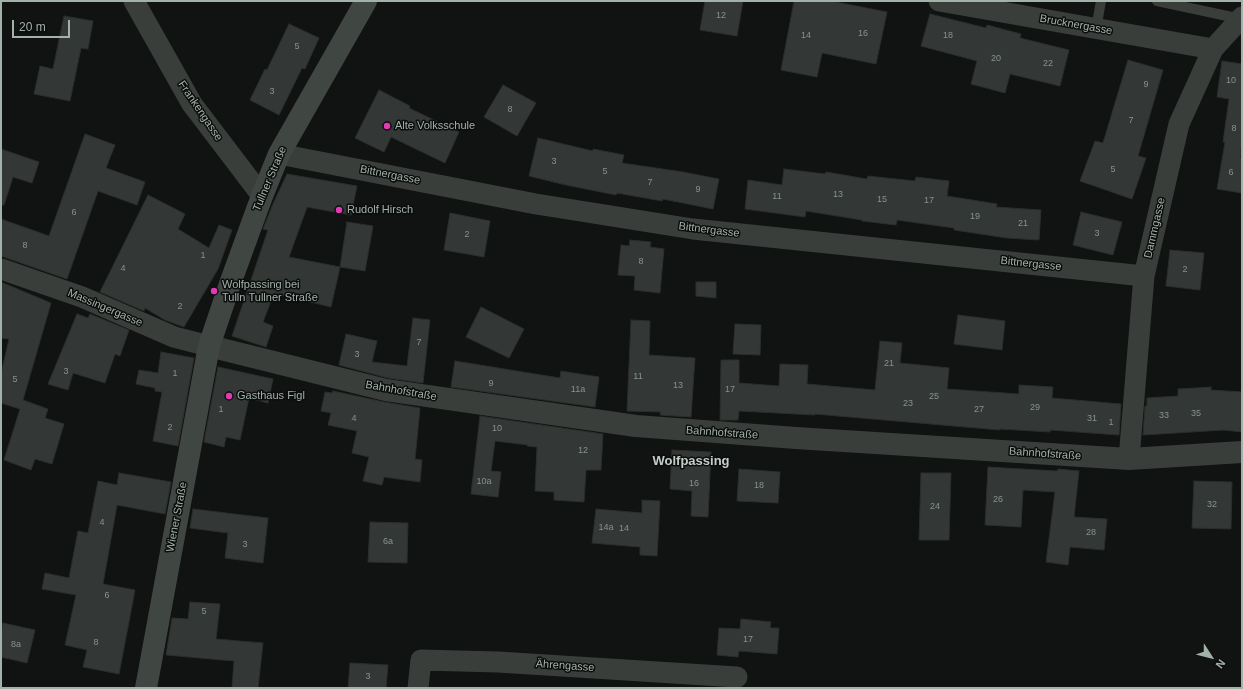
<!DOCTYPE html>
<meta charset="utf-8">
<style>
body{margin:0}
#map{position:relative;width:1243px;height:689px;overflow:hidden;background:#111212;font-family:Arial,sans-serif}
canvas{display:block}
.frame{position:absolute;inset:0;border:2px solid #a3b2a8;pointer-events:none}
.north{position:absolute;left:1191px;top:637px;width:40px;height:40px;-webkit-text-stroke:3px #0c0d0d;paint-order:stroke;rotate:126deg;font-size:11px;font-weight:700;line-height:16px;text-align:center;color:#a3b2a8}
.north::after{content:'';display:block;margin:auto;width:14px;height:18px;background:#a3b2a8;clip-path:polygon(50% 0,100% 100%,50% 72%,0 100%)}
.scale{position:absolute;left:12px;top:20px;width:58px;height:18px;box-sizing:border-box;border:2px solid #a3b2a8;border-top:0;padding-left:5px;font-size:12px;line-height:14px;white-space:nowrap;color:#a3b2a8;-webkit-text-stroke:3px #0c0d0d;paint-order:stroke}
</style>
<div id="map">
<canvas width="1243" height="689"></canvas>
<div class="frame"></div>
<div class="north">N</div>
<div class="scale">20 m</div>
</div>
<script>
const ctx = document.querySelector('canvas').getContext('2d');
ctx.lineJoin = 'round';
function fill(path, color) {
  ctx.fillStyle = color;
  ctx.fill(path, 'evenodd');
}
function shape(rows) {
  const path = new Path2D();
  for (const r of rows) {
    path.moveTo(r[0], r[1]);
    for (let i = 2; i < r.length; i += 2) path.lineTo(r[i], r[i + 1]);
  }
  return path;
}
function trace(path, color, width, dash) {
  ctx.strokeStyle = color;
  ctx.lineWidth = width;
  ctx.lineCap = dash ? 'butt' : 'round';
  ctx.setLineDash(dash || []);
  ctx.stroke(path);
}
function label(font, color, halo, rows, align = 'center') {
  ctx.font = font + ' Arial,sans-serif';
  ctx.lineWidth = 3;
  ctx.setLineDash([]);
  ctx.textBaseline = 'middle';
  ctx.strokeStyle = halo;
  ctx.fillStyle = color;
  for (const [text, x, y, turn = 0] of rows) {
    ctx.save();
    ctx.translate(x, y);
    ctx.rotate((+turn || 0) * Math.PI / 180);
    ctx.textAlign = isNaN(turn) ? turn : align;
    if (halo) ctx.strokeText(text, 0, 0);
    ctx.fillText(text, 0, 0);
    ctx.restore();
  }
}
const building = shape([
 [705,1,743,1,737,36,700,30,705,1],
 [794,1,831,1,887,12,876,64,822,53,817,77,781,70,794,1],
 [930,14,986,28,987,25,1021,34,1020,38,1069,50,1060,86,1010,74,1005,93,971,84,977,61,921,46,930,14],
 [64,16,93,21,88,49,81,48,70,101,34,94,40,66,53,69,64,16],
 [289,24,319,38,305,69,302,68,279,115,250,100,265,69,267,70,289,24],
 [1128,60,1163,70,1138,156,1146,158,1132,199,1080,181,1095,141,1103,143,1128,60],
 [1222,61,1242,64,1242,140,1240,158,1242,158,1242,193,1217,189,1225,142,1223,142,1229,99,1217,97,1222,61],
 [503,85,536,103,517,136,484,117,503,85],
 [379,90,410,106,409,108,459,132,445,163,391,137,384,152,355,138,379,90],
 [85,134,115,145,106,168,145,182,137,205,98,191,67,279,1,256,1,219,49,236,85,134],
 [538,138,593,151,593,149,624,155,622,163,683,172,719,179,713,209,663,199,662,201,617,193,616,195,566,185,529,176,538,138],
 [1,149,39,162,32,183,13,177,4,205,1,205,1,149],
 [784,169,825,174,826,172,867,179,868,176,915,181,916,177,949,181,947,196,997,204,996,207,1041,210,1039,240,1007,238,954,230,954,228,897,220,896,225,862,221,862,220,806,211,805,217,745,209,748,180,782,185,784,169],
 [287,174,357,186,351,215,307,207,289,257,340,267,331,307,274,293,263,322,273,326,266,347,232,336,268,230,263,229,273,204,287,174],
 [148,195,185,214,178,229,209,248,219,225,232,230,218,269,184,327,165,320,145,308,144,311,100,292,148,195],
 [1081,212,1122,222,1113,255,1073,245,1081,212],
 [450,213,490,221,484,257,444,250,450,213],
 [347,222,373,226,365,271,340,267,347,222],
 [630,240,651,242,650,247,664,249,660,293,634,290,635,276,618,275,621,245,629,246,630,240],
 [1170,250,1204,253,1200,290,1166,286,1170,250],
 [1,282,51,303,23,400,48,409,45,418,64,424,52,464,35,459,31,470,4,460,20,409,1,403,1,374,9,339,1,338,1,282],
 [696,282,716,282,716,298,696,296,696,282],
 [481,307,524,329,509,358,466,337,481,307],
 [77,314,88,318,90,314,129,330,120,356,115,354,105,383,73,373,68,390,48,384,77,314],
 [958,315,1005,321,1002,350,954,344,958,315],
 [413,318,430,320,423,383,388,378,339,365,346,334,377,341,372,362,407,366,413,318],
 [631,320,650,321,649,355,695,358,691,417,660,415,661,412,627,411,631,320],
 [735,324,761,325,760,355,733,354,735,324],
 [880,341,902,343,900,363,949,368,947,389,1019,394,1019,385,1053,387,1052,398,1121,404,1119,435,1050,430,1050,432,1000,429,1000,430,815,414,815,415,739,411,738,420,720,420,721,360,739,360,739,383,779,386,780,364,808,365,807,384,875,390,880,341],
 [161,352,194,358,178,446,153,441,162,392,155,391,155,388,136,384,139,370,158,373,161,352],
 [455,361,560,378,561,371,599,377,595,407,451,387,455,361],
 [218,367,273,379,268,403,249,398,240,440,226,437,224,447,204,442,218,367],
 [1211,387,1211,390,1242,392,1242,432,1224,430,1143,435,1145,406,1147,406,1147,398,1178,396,1178,389,1211,387],
 [333,391,384,402,420,408,415,459,422,460,420,482,384,477,382,485,363,481,369,457,352,453,357,431,328,425,331,413,321,411,325,392,332,393,333,391],
 [480,416,603,434,601,470,586,470,584,502,554,500,554,492,535,491,537,447,527,446,528,445,495,441,491,471,501,472,498,497,471,494,480,416],
 [672,450,711,452,708,517,691,516,692,491,670,489,672,450],
 [988,467,1057,471,1058,469,1079,471,1074,517,1107,519,1104,550,1070,547,1068,565,1046,562,1055,492,1023,490,1021,527,985,525,988,467],
 [739,469,780,472,778,503,737,501,739,469],
 [119,473,171,482,165,514,117,505,103,584,135,590,119,674,83,667,87,650,65,645,76,595,42,589,45,573,69,578,78,531,88,533,98,481,117,485,119,473],
 [921,473,951,473,949,540,919,540,921,473],
 [1194,481,1232,482,1231,529,1192,528,1194,481],
 [642,500,660,501,657,556,640,555,640,547,592,543,596,509,642,513,642,500],
 [193,509,268,518,263,563,225,558,228,533,190,528,193,509],
 [370,522,408,523,407,563,368,562,370,522],
 [190,602,220,604,216,639,263,643,258,688,232,688,234,661,166,655,172,618,188,619,190,602],
 [741,619,771,622,770,628,779,628,777,654,739,651,738,657,717,655,719,628,740,629,741,619],
 [3,623,35,630,27,663,1,657,1,632,3,623],
 [350,663,388,665,386,688,348,688,350,663]
]);
fill(building, '#333735');
trace(building, '#2b2e2d', 1);
trace(shape([
 [1157,1,1232,17,1238,23],
 [1096,29,1101,1]
]), '#393e3b', 10);
trace(shape([
 [134,1,192,104,262,196],
 [939,1,1213,49],
 [279,154,536,204,693,229,1144,276],
 [1,269,82,297,174,337,209,346],
 [1129,459,1144,276,1179,124,1213,49,1242,17],
 [418,688,421,660,498,662,737,677]
]), '#393e3b', 21);
trace(shape([
 [209,346,386,390,636,426,796,438,1129,459,1242,452]
]), '#393e3b', 22);
trace(shape([
 [146,688,209,346,231,281,262,196,279,154,366,1]
]), '#404743', 22);
for (const [x, y, r, color] of [
 [387,126,4,"#e13ab4"],
 [339,210,4,"#e13ab4"],
 [214,291,4,"#e13ab4"],
 [229,396,4,"#e13ab4"]
]) {
  const dot = new Path2D();
  dot.arc(x, y, r, 0, 2 * Math.PI);
  ctx.fillStyle = color;
  ctx.fill(dot);
  trace(dot, '#0c0d0d', 1.5);
}
label('9px', '#87938b', null, [
 ["12",721,16],
 ["16",863,34],
 ["14",806,36],
 ["18",948,36],
 ["5",297,47],
 ["20",996,59],
 ["22",1048,64],
 ["10",1231,81],
 ["9",1146,85],
 ["3",272,92],
 ["8",510,110],
 ["7",1131,121],
 ["8",1234,129],
 ["3",554,162],
 ["5",1113,170],
 ["5",605,172],
 ["6",1231,173],
 ["7",650,183],
 ["9",698,190],
 ["13",838,195],
 ["11",777,197],
 ["15",882,200],
 ["17",929,201],
 ["6",74,213],
 ["19",975,217],
 ["21",1023,224],
 ["3",1097,234],
 ["2",467,235],
 ["8",25,246],
 ["1",203,256],
 ["8",641,262],
 ["4",123,269],
 ["2",1185,270],
 ["2",180,307],
 ["7",419,343],
 ["3",357,355],
 ["21",889,364],
 ["3",66,372],
 ["1",175,374],
 ["11",638,377],
 ["5",15,380],
 ["9",491,384],
 ["13",678,386],
 ["11a",578,390],
 ["17",730,390],
 ["25",934,397],
 ["23",908,404],
 ["29",1035,408],
 ["1",221,410],
 ["27",979,410],
 ["35",1196,414],
 ["33",1164,416],
 ["4",354,419],
 ["31",1092,419],
 ["1",1111,423],
 ["2",170,428],
 ["10",497,429],
 ["12",583,451],
 ["10a",484,482],
 ["16",694,484],
 ["18",759,486],
 ["26",998,500],
 ["32",1212,505],
 ["24",935,507],
 ["4",102,523],
 ["14a",606,528],
 ["14",624,529],
 ["28",1091,533],
 ["6a",388,542],
 ["3",245,545],
 ["6",107,596],
 ["5",204,612],
 ["17",748,640],
 ["8",96,643],
 ["8a",16,645],
 ["3",368,677]
]);
label('11px', '#a3b2a8', '#0c0d0d', [
 ["Brucknergasse",1076,25,10],
 ["Frankengasse",200,111,56],
 ["Bittnergasse",390,175,11],
 ["Tullner Straße",270,179,-67],
 ["Dammgasse",1155,228,-77],
 ["Bittnergasse",709,230,7],
 ["Bittnergasse",1031,264,6],
 ["Massingergasse",105,308,23],
 ["Bahnhofstraße",401,391,10],
 ["Bahnhofstraße",722,433,4],
 ["Bahnhofstraße",1045,454,4],
 ["Wiener Straße",177,517,-79],
 ["Ährengasse",565,666,4]
]);
label('11px', '#a3b2a8', '#0c0d0d', [
 ["Alte Volksschule",395,126],
 ["Rudolf Hirsch",347,210],
 ["Wolfpassing bei",222,285],
 ["Tulln Tullner Straße",222,298],
 ["Gasthaus Figl",237,396]
], 'left');
label('bold 13px', '#c4cec7', '#0c0d0d', [
 ["Wolfpassing",691,461]
]);
</script>
